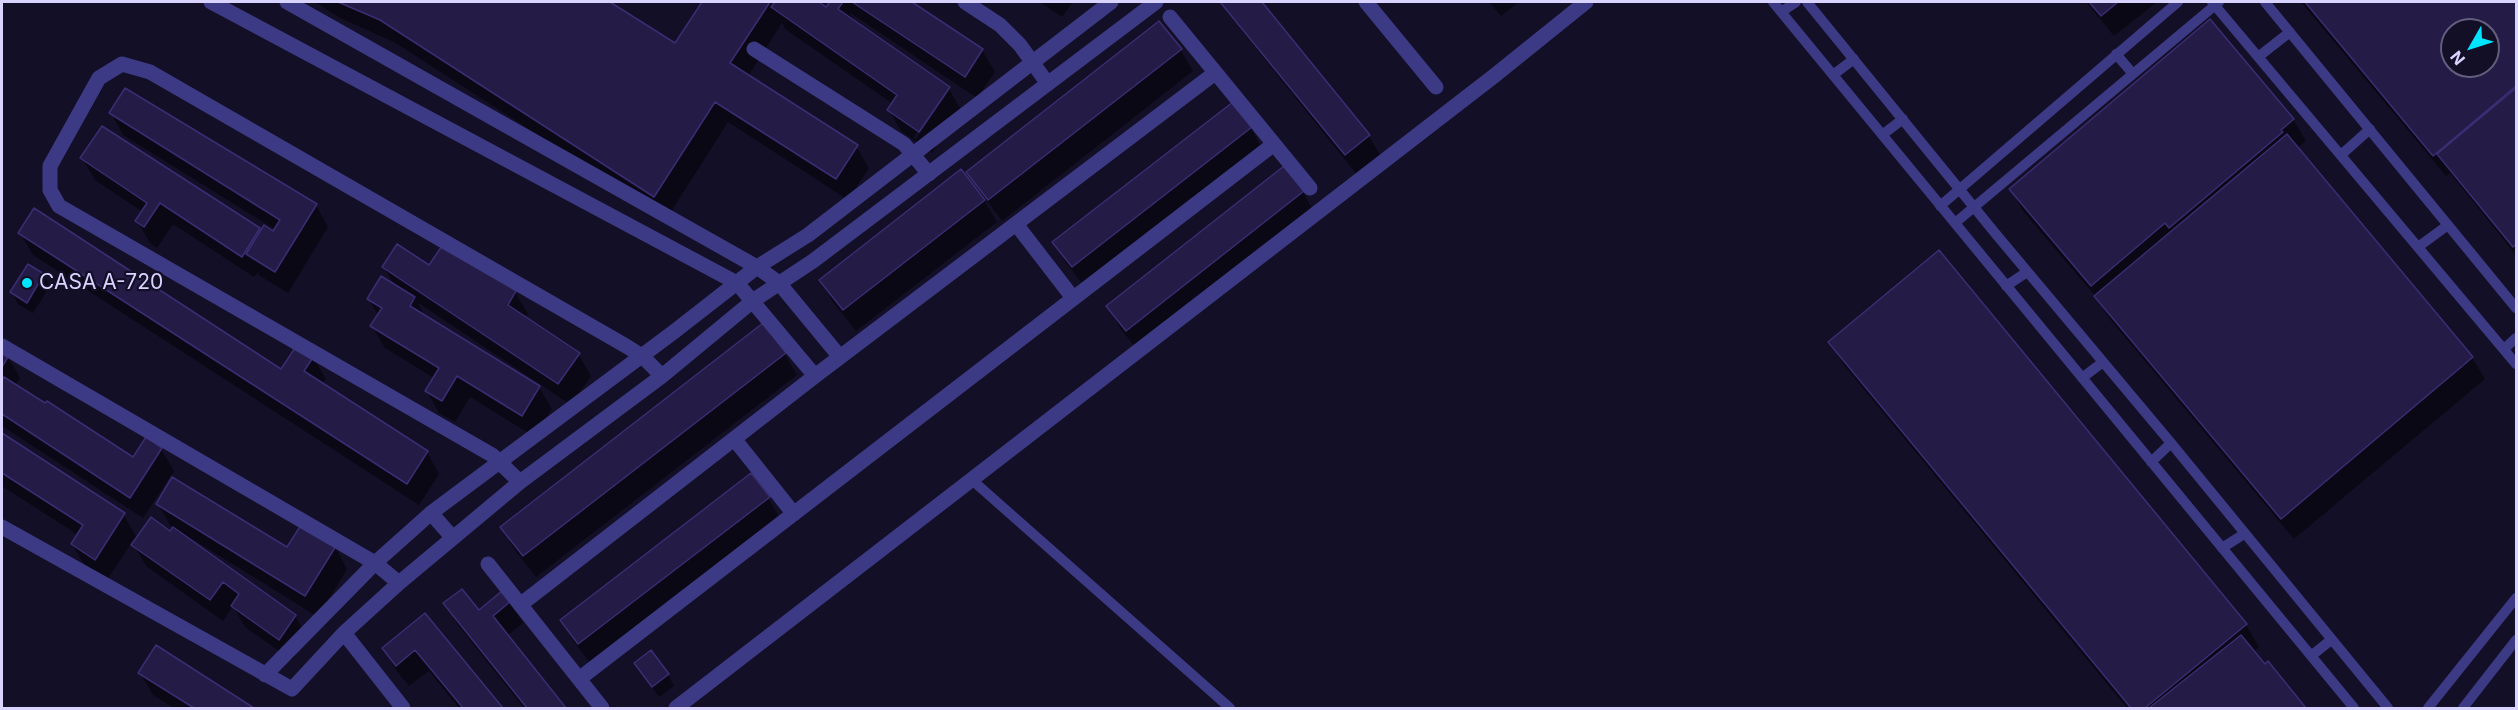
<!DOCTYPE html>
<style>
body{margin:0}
#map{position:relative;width:2518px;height:710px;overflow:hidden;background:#130f26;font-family:Inter,sans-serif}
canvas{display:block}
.frame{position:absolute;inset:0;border:3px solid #d9d4ff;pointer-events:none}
.north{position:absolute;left:2440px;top:18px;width:60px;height:60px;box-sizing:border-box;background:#130f26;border:2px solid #625e7d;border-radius:50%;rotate:231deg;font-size:16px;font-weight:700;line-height:24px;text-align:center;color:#d9d4ff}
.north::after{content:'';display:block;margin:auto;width:21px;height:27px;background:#00e5ff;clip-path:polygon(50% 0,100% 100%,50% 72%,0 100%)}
</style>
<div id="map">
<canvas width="2518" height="710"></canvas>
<div class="frame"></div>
<div class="north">N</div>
</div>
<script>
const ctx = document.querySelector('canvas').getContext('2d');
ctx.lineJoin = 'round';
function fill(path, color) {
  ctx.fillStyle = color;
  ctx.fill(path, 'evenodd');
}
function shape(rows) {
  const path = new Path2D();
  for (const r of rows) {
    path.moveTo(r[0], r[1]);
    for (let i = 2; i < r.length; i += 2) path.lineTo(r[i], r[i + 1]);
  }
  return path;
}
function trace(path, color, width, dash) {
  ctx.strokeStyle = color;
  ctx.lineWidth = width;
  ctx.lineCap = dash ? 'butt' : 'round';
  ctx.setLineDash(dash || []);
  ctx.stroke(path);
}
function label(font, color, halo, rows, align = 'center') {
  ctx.font = font + ' Inter,sans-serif';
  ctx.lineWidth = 4.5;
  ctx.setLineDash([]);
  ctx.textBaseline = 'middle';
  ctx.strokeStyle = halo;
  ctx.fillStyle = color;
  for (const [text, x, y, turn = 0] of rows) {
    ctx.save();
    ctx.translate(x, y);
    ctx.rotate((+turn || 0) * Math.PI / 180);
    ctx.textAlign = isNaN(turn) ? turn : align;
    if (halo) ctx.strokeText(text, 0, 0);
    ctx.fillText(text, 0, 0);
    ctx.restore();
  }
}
fill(shape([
 [315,2,607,2,675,45,703,2,816,2,826,9,832,2,910,2,982,50,995,72,977,98,849,12,856,23,949,89,961,110,932,153,901,131,889,110,893,104,785,29,782,23,748,76,856,146,869,168,848,200,728,122,667,218,394,42,340,18],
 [943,95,946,95,916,139,913,138],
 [1040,2,1073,2,1062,17],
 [1219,2,1260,2,1369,136,1381,157,1358,176],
 [1489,2,1519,2,1501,16],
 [2086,2,2157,2,2114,36],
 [2301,2,2516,2,2516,255,2450,173,2446,176],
 [2452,30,2488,30,2488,66,2452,66],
 [1180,49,1193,71,1002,221,987,201,985,202,997,222,856,331,833,302,821,280,980,191,968,172],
 [1232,104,1251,128,1263,150,1085,287,1067,264,1054,242],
 [111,113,316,205,328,227,288,293,260,276,258,272,254,277,173,224,157,248,150,243,137,221,143,212,95,180,82,158,259,229,261,233,274,233,276,230,123,135],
 [2293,119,2306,141,2297,148,2472,358,2485,379,2294,539,2109,318,2097,298,2023,211,2011,189],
 [1284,168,1303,192,1315,214,1139,352,1120,328,1108,307],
 [20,233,282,371,313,357,326,379,322,384,427,452,439,474,419,505,33,255],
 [1939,252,2246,625,2259,647,2253,652,2264,666,2268,663,2305,708,2127,708,1843,364,1830,342],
 [384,267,429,267,515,292,528,314,525,318,578,354,591,376,571,405,417,302,426,318,539,387,552,409,535,437,470,397,455,422,439,413,427,391,434,378,385,348,372,326,378,315,369,299,395,286],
 [43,275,50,286,33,313,18,304,12,292],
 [2,353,8,357,20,378,15,386,133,459,161,449,174,471,143,518,2,426],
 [784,353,797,375,536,577,514,549,502,527],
 [2,435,123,514,137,538,171,533,174,528,170,525,158,504,288,550,335,547,347,569,318,617,181,532,180,534,295,616,308,638,292,660,245,627,233,606,223,621,146,566,132,542,107,580,85,566,72,544,78,535,2,486],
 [768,498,781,520,592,665,574,642,562,621],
 [510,602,523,623,507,636,564,708,524,708,458,625,445,604,478,612],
 [425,615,501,708,459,708,429,671,409,686,396,670,384,649],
 [156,647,252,708,174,708,153,695,140,673],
 [636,664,668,675,674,686,659,697]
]), '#0007');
const building = shape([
 [338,2,610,2,675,43,702,2,770,2,730,63,858,145,836,179,715,102,654,197,380,20,338,2],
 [775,2,819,2,826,7,830,2,843,2,838,9,950,87,919,132,887,110,897,95,771,7,775,2],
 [852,2,912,2,983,49,965,77,852,2],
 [1220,2,1262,2,1370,135,1345,155,1220,2],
 [2089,2,2118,2,2101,16,2089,2],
 [2305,2,2516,2,2516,86,2433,156,2305,2],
 [2452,30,2488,30,2488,66,2452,66,2452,30],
 [2210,19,2294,119,2281,130,2283,132,2169,228,2165,223,2091,286,2009,189,2210,19],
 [1159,21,1182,49,988,200,966,172,1159,21],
 [125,88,317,204,275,272,246,254,264,225,273,231,280,220,109,113,125,88],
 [2516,88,2516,244,2513,247,2437,154,2516,88],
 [1233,102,1252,127,1072,267,1052,242,1233,102],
 [102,126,260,228,242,257,160,203,144,227,135,221,147,203,80,158,102,126],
 [2287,134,2473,357,2281,519,2094,296,2287,134],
 [1284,166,1304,191,1126,331,1106,306,1284,166],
 [961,169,985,200,843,310,819,280,961,169],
 [34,208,281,369,297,345,314,356,304,371,428,451,407,484,18,233,34,208],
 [444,243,516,291,508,305,580,353,558,384,382,267,397,244,429,265,444,243],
 [1939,250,2247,624,2145,708,2131,708,1828,342,1939,250],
 [28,264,44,274,27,303,10,292,28,264],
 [381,276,415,297,410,306,540,386,522,416,457,376,442,401,425,391,439,368,370,326,382,308,367,299,381,276],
 [763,323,786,353,523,556,500,527,763,323],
 [2,351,9,355,2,367,2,351],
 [4,377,45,403,47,401,133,457,146,437,162,448,130,498,2,414,2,380,4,377],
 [2,433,125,513,95,560,71,544,83,525,2,473,2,433],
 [751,473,770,497,578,644,560,620,751,473],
 [172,477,287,547,301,525,336,546,305,596,156,504,172,477],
 [151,517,170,531,173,527,296,615,279,640,231,606,239,594,223,582,210,600,131,545,151,517],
 [462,589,479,610,503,590,511,601,493,616,566,708,527,708,443,603,462,589],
 [425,613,503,708,463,708,415,650,396,666,382,648,425,613],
 [2241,635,2265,664,2268,661,2306,708,2149,708,2241,635],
 [156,645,254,708,194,708,138,673,156,645],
 [651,650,669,674,652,687,634,663,651,650]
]);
fill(building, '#241b47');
trace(building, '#3b2d73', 1.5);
trace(shape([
 [1773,2,2354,708],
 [1807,2,1995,233,2171,443,2388,708],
 [2212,2,2516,364],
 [2265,2,2516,308],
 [1781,12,1796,2],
 [2116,54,2133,74],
 [2258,57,2290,32],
 [1833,75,1854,59],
 [1882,135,1903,119],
 [2341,155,2370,129],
 [1940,206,2178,2],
 [1955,223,2219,2],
 [2418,247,2448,225],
 [2006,286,2027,272],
 [2504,349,2516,338],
 [2082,378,2103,362],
 [2151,462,2171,443],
 [972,480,1230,708],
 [2222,548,2244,534],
 [2311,656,2331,640],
 [2428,708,2516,598],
 [2463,708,2516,640]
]), '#3d3a85', 10);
trace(shape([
 [211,2,737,283,815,376],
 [287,2,757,267,779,283,840,357],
 [965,2,1000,25,1020,45,1048,84],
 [1366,2,1436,87],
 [1170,17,1310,188],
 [754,49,904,144,929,174],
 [1016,224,1073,298],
 [2,346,375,563,399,583],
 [735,440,794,514],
 [520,482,492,455,59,206,50,190,50,166,99,78,122,64,150,72,626,346,642,356,662,376],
 [431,513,452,537],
 [2,527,292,689,344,633,399,583,520,482,662,376,754,300,813,261,1156,2],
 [488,564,602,708],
 [520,605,815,376,1215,73],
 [344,633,403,708],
 [265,675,375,563,431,513,675,331,757,267,808,235,1111,2],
 [579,679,1274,144],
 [676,708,1494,76,1586,2]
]), '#3d3a85', 15);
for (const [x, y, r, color] of [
 [27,283,6,"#00e5ff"]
]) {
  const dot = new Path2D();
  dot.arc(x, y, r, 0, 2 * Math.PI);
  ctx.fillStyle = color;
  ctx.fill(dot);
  trace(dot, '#130f26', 2);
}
label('21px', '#d9d4ff', '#130f26', [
 ["CASA A-720",39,283]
], 'left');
</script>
